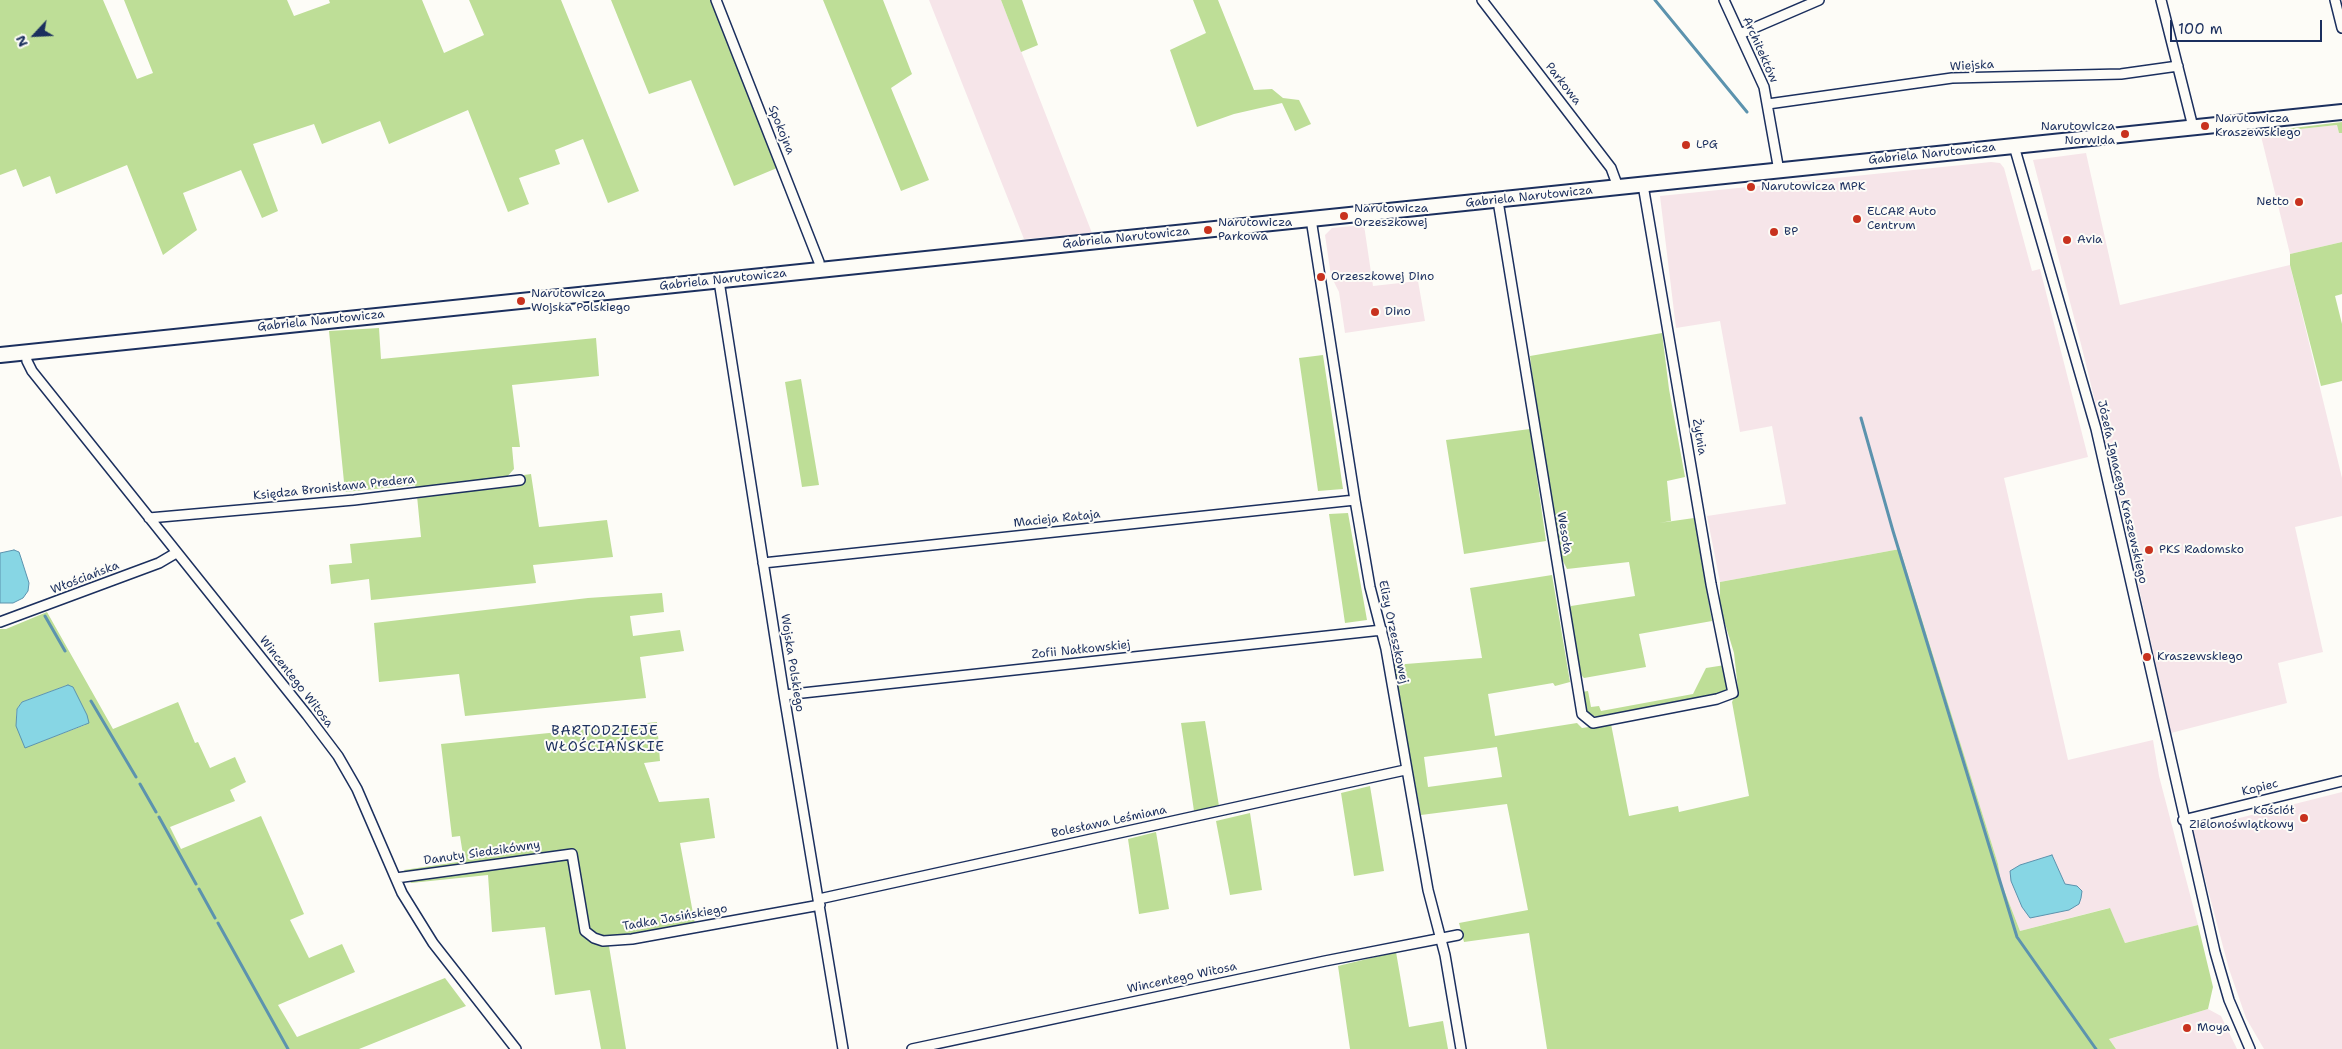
<!DOCTYPE html>
<meta charset="utf-8">
<style>
body{margin:0}
#map{position:relative;width:2342px;height:1049px;overflow:hidden;background:#fdfcf7;font-family:"Shantell Sans",sans-serif}
canvas{display:block}
.north{position:absolute;left:10px;top:10px;width:50px;height:50px;-webkit-text-stroke:4px #fdfcf7;paint-order:stroke;rotate:245deg;font-size:14px;font-weight:700;line-height:20px;text-align:center;color:#1b2f5e}
.north::after{content:'';display:block;margin:auto;width:18px;height:22px;background:#1b2f5e;clip-path:polygon(50% 0,100% 100%,50% 72%,0 100%)}
.scale{position:absolute;left:2170px;top:20px;width:152px;height:22px;box-sizing:border-box;border:2px solid #1b2f5e;border-top:0;padding-left:6px;font-size:15px;line-height:18px;white-space:nowrap;color:#1b2f5e;-webkit-text-stroke:4px #fdfcf7;paint-order:stroke}
</style>
<div id="map">
<canvas width="2342" height="1049"></canvas>
<div class="north">N</div>
<div class="scale">100 m</div>
</div>
<script>
const ctx = document.querySelector('canvas').getContext('2d');
ctx.lineJoin = 'round';
function fill(path, color) {
  ctx.fillStyle = color;
  ctx.fill(path, 'evenodd');
}
function shape(rows) {
  const path = new Path2D();
  for (const r of rows) {
    path.moveTo(r[0], r[1]);
    for (let i = 2; i < r.length; i += 2) path.lineTo(r[i], r[i + 1]);
  }
  return path;
}
function trace(path, color, width, dash) {
  ctx.strokeStyle = color;
  ctx.lineWidth = width;
  ctx.lineCap = dash ? 'butt' : 'round';
  ctx.setLineDash(dash || []);
  ctx.stroke(path);
}
function label(font, color, halo, rows, align = 'center') {
  ctx.font = font + ' "Shantell Sans",sans-serif';
  ctx.lineWidth = 4;
  ctx.setLineDash([]);
  ctx.textBaseline = 'middle';
  ctx.strokeStyle = halo;
  ctx.fillStyle = color;
  for (const [text, x, y, turn = 0] of rows) {
    ctx.save();
    ctx.translate(x, y);
    ctx.rotate((+turn || 0) * Math.PI / 180);
    ctx.textAlign = isNaN(turn) ? turn : align;
    if (halo) ctx.strokeText(text, 0, 0);
    ctx.fillText(text, 0, 0);
    ctx.restore();
  }
}
fill(shape([
 [929,0,1001,0,1092,233,1024,239],
 [2337,125,2339,133,2342,133,2342,242,2290,254,2260,132,2273,135,2300,129],
 [2086,153,2120,305,2290,265,2342,478,2342,516,2295,527,2323,652,2278,663,2287,703,2171,733,2128,538,2083,352,2033,160],
 [1991,162,2000,163,2004,168,2032,271,2040,269,2088,457,2004,478,2068,760,2153,740,2159,776,2198,925,2125,943,2109,908,2020,931,2001,882,1998,864,1900,549,1720,582,1707,516,1786,504,1772,426,1740,432,1720,321,1676,328,1660,196],
 [1364,225,1373,286,1418,281,1425,321,1345,333,1339,292,1331,276,1325,235,1332,228],
 [2342,792,2342,1049,2264,1049,2246,1018,2229,969,2192,830],
 [2208,1009,2221,1016,2237,1049,2116,1049,2109,1039]
]), '#f6e5e9');
fill(shape([
 [0,0,103,0,137,79,153,73,124,0,287,0,294,16,330,3,329,0,422,0,444,53,484,35,469,0,561,0,639,191,608,203,583,139,555,150,560,164,519,178,529,204,508,212,468,110,389,144,380,121,322,144,314,124,253,144,278,211,262,218,241,170,183,193,197,230,163,255,127,165,56,194,50,176,23,187,16,169,0,175],
 [611,0,711,0,777,168,734,186,691,80,649,94],
 [823,0,883,0,912,74,891,88,929,180,901,191],
 [1001,0,1022,0,1038,45,1021,52],
 [1193,0,1218,0,1254,90,1272,89,1283,98,1299,100,1311,124,1295,131,1282,103,1234,114,1197,127,1170,50,1206,33],
 [2342,122,2342,133,2339,133,2337,125,2300,129,2273,135,2260,132],
 [2342,242,2342,294,2335,296,2342,324,2342,381,2321,386,2290,265,2290,254],
 [379,328,381,359,596,338,599,376,512,385,520,447,512,447,514,469,506,478,416,488,415,485,345,492,329,331],
 [1662,333,1669,389,1685,477,1667,481,1671,521,1659,523,1694,518,1712,621,1639,634,1646,667,1584,678,1578,672,1568,611,1571,606,1635,596,1629,562,1567,569,1560,555,1540,442,1530,356],
 [1323,355,1343,489,1318,491,1299,358],
 [801,379,819,485,802,487,785,382],
 [1530,429,1546,541,1464,554,1446,440],
 [531,474,539,527,607,520,613,557,533,565,536,583,371,600,369,579,331,584,329,565,352,563,350,544,421,537,417,496,525,484,524,475],
 [1348,513,1367,620,1345,623,1329,514],
 [1900,549,1998,864,2001,882,2020,931,2110,908,2125,943,2198,925,2213,987,2208,1009,2109,1039,2116,1049,1547,1049,1529,933,1464,942,1459,923,1528,910,1507,804,1421,815,1393,665,1482,658,1470,588,1552,575,1570,682,1555,686,1553,683,1488,694,1495,736,1577,723,1582,728,1611,724,1629,816,1678,806,1679,812,1749,796,1732,702,1738,689,1734,653,1720,607,1720,582],
 [1497,747,1502,777,1428,787,1424,757],
 [662,593,664,612,630,616,633,636,680,630,684,651,640,657,646,698,465,716,459,674,379,682,374,623,588,598],
 [47,612,113,729,178,702,195,743,198,742,210,768,235,757,246,782,230,790,235,801,170,827,181,849,261,816,304,914,290,920,309,958,342,944,355,972,278,1005,297,1037,445,978,466,1006,359,1049,0,1049,0,629,6,629],
 [68,685,85,725,29,746,16,716,17,709,22,702],
 [1725,665,1729,688,1720,694,1596,717,1586,713,1582,692,1588,691,1591,707,1599,706,1601,711,1693,694,1706,668],
 [1205,721,1219,806,1194,811,1181,723],
 [657,722,660,761,644,763,659,802,709,798,715,838,680,843,695,924,608,940,626,1049,601,1049,590,990,555,995,545,927,492,932,488,875,411,883,404,870,464,861,460,836,452,837,441,744],
 [1370,786,1384,871,1354,876,1341,793],
 [1250,813,1262,890,1230,895,1216,821],
 [1156,832,1169,909,1139,914,1128,839],
 [1396,952,1409,1027,1443,1021,1448,1049,1350,1049,1338,966]
]), '#bede97');
const water = shape([
 [14,550,19,552,21,558,29,583,28,591,23,598,13,603,0,603,0,553,14,550],
 [68,685,73,687,87,715,89,723,25,748,16,726,17,709,22,702,68,685],
 [2052,855,2065,884,2077,886,2082,891,2081,898,2079,904,2069,910,2030,918,2022,907,2011,881,2010,871,2020,865,2052,855]
]);
fill(water, '#87d6e4');
trace(water, '#5c93ae', 1);
trace(shape([
 [1655,0,1747,112],
 [1861,418,1893,531,2017,937,2096,1049],
 [45,616,65,651],
 [91,701,136,777],
 [140,784,156,812],
 [159,817,196,884],
 [199,889,215,918],
 [218,923,288,1049]
]), '#5c93ae', 3);
const minor = shape([
 [716,0,819,262,820,270],
 [1482,0,1611,168,1618,187],
 [1724,0,1764,87,1779,171],
 [2161,0,2193,127],
 [2335,0,2342,28],
 [1740,34,1819,0],
 [1768,104,1952,78,2121,74,2178,66],
 [2014,146,2096,429,2215,952,2229,1000,2250,1049],
 [1498,201,1582,714,1593,723,1717,699,1733,693,1711,584,1643,185],
 [1311,219,1355,500,1370,587,1386,649,1428,890,1445,955,1461,1049],
 [719,281,784,695,843,1049],
 [26,352,27,361,32,371,307,715,338,756,357,789,402,893,433,943,516,1049],
 [149,518,354,500,520,480],
 [763,563,1355,500],
 [0,622,159,563,176,553],
 [784,695,1382,630],
 [2183,820,2342,781],
 [396,878,572,854,585,931,594,938,603,941,632,939,820,905],
 [819,899,1405,770],
 [912,1049,1325,961,1458,935]
]);
const primary = shape([
 [0,355,2342,112]
]);
trace(minor, '#1b2f5e', 12);
trace(primary, '#1b2f5e', 18);
trace(minor, '#fdfcf7', 9);
trace(primary, '#fdfcf7', 14);
for (const [x, y, r, color] of [
 [2205,126,5,"#c8321e"],
 [2125,134,5,"#c8321e"],
 [1686,145,5,"#c8321e"],
 [1751,187,5,"#c8321e"],
 [2299,202,5,"#c8321e"],
 [1344,216,5,"#c8321e"],
 [1857,219,5,"#c8321e"],
 [1208,230,5,"#c8321e"],
 [1774,232,5,"#c8321e"],
 [2067,240,5,"#c8321e"],
 [1321,277,5,"#c8321e"],
 [521,301,5,"#c8321e"],
 [1375,312,5,"#c8321e"],
 [2149,550,5,"#c8321e"],
 [2147,657,5,"#c8321e"],
 [2304,818,5,"#c8321e"],
 [2187,1028,5,"#c8321e"]
]) {
  const dot = new Path2D();
  dot.arc(x, y, r, 0, 2 * Math.PI);
  ctx.fillStyle = color;
  ctx.fill(dot);
  trace(dot, '#fdfcf7', 2);
}
label('12px', '#1b2f5e', '#fdfcf7', [
 ["Architektów",1760,50,66],
 ["Wiejska",1972,66,-3],
 ["Parkowa",1563,84,52],
 ["Spokojna",781,130,68],
 ["Gabriela Narutowicza",1932,154,-6],
 ["Gabriela Narutowicza",1529,197,-6],
 ["Gabriela Narutowicza",1126,238,-6],
 ["Gabriela Narutowicza",723,280,-6],
 ["Gabriela Narutowicza",321,321,-6],
 ["Żytnia",1699,437,80],
 ["Księdza Bronisława Predera",334,488,-6],
 ["Józefa Ignacego Kraszewskiego",2122,492,77],
 ["Macieja Rataja",1057,519,-6],
 ["Wesoła",1564,533,80],
 ["Włościańska",85,578,-21],
 ["Elizy Orzeszkowej",1393,632,78],
 ["Zofii Nałkowskiej",1081,650,-6],
 ["Wojska Polskiego",792,663,81],
 ["Wincentego Witosa",296,682,52],
 ["Kopiec",2260,788,-14],
 ["Bolesława Leśmiana",1109,822,-12],
 ["Danuty Siedzikówny",482,853,-8],
 ["Tadka Jasińskiego",675,918,-10],
 ["Wincentego Witosa",1182,978,-12]
]);
label('12px', '#1b2f5e', '#fdfcf7', [
 ["Narutowicza",2215,119],
 ["Kraszewskiego",2215,133],
 ["Narutowicza",2115,127,"right"],
 ["Norwida",2115,141,"right"],
 ["LPG",1696,145],
 ["Narutowicza MPK",1761,187],
 ["Netto",2289,202,"right"],
 ["Narutowicza",1354,209],
 ["Orzeszkowej",1354,223],
 ["ELCAR Auto",1867,212],
 ["Centrum",1867,226],
 ["Narutowicza",1218,223],
 ["Parkowa",1218,237],
 ["BP",1784,232],
 ["Avia",2077,240],
 ["Orzeszkowej Dino",1331,277],
 ["Narutowicza",531,294],
 ["Wojska Polskiego",531,308],
 ["Dino",1385,312],
 ["PKS Radomsko",2159,550],
 ["Kraszewskiego",2157,657],
 ["Kościół",2294,811,"right"],
 ["Zielonoświątkowy",2294,825,"right"],
 ["Moya",2197,1028]
], 'left');
ctx.letterSpacing = '1px';
label('14px', '#1b2f5e', '#fdfcf7', [
 ["BARTODZIEJE",605,731],
 ["WŁOŚCIAŃSKIE",605,747]
]);
ctx.letterSpacing = '0px';
</script>
